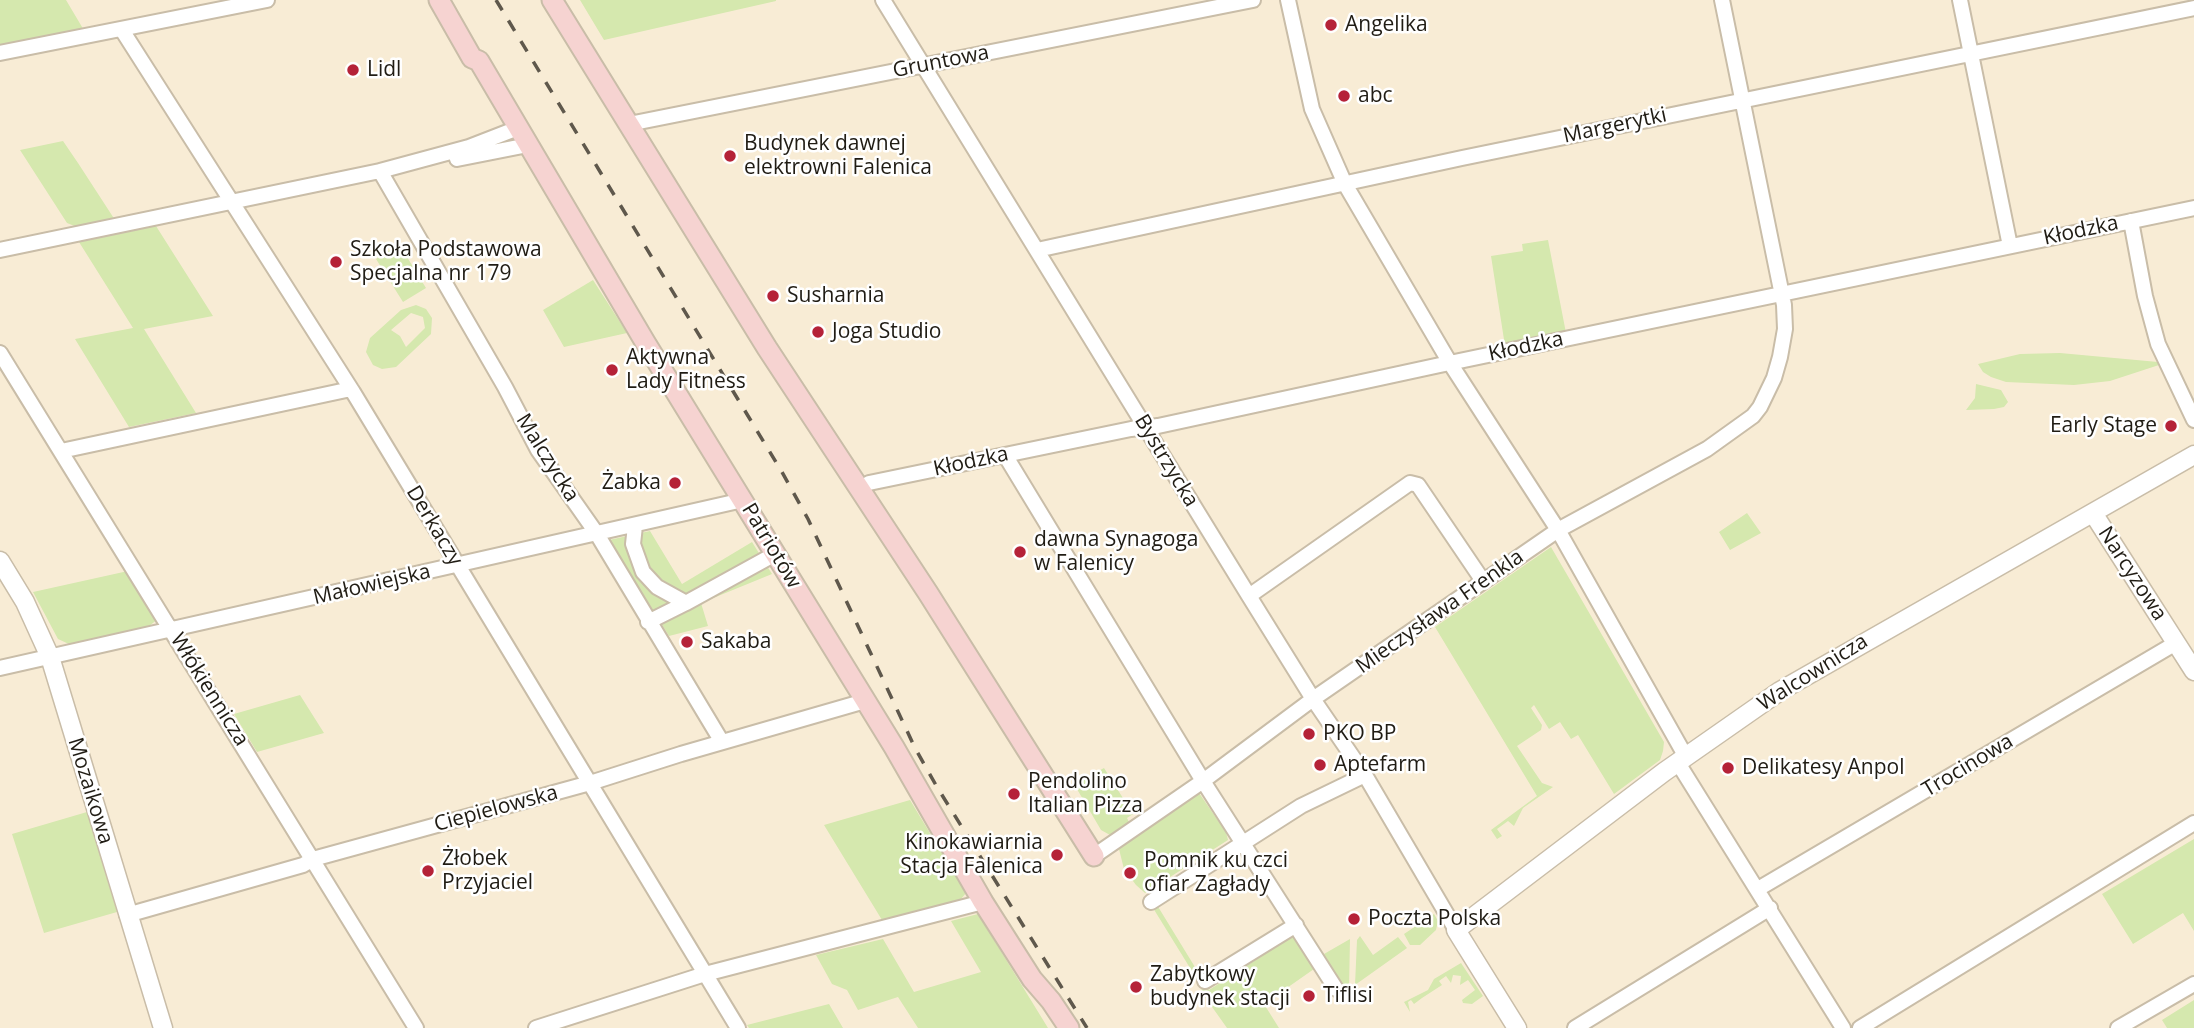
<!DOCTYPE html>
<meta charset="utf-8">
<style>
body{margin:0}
canvas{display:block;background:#f8ecd5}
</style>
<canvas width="2194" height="1028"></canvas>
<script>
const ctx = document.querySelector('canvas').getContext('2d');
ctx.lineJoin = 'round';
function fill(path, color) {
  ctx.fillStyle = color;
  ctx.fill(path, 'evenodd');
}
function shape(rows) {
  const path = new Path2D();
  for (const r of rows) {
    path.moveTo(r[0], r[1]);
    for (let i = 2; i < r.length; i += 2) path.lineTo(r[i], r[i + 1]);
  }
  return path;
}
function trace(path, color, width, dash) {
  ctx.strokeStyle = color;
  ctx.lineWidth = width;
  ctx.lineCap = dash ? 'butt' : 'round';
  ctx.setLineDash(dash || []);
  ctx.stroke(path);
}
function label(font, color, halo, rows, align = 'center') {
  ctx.font = font + ' "Open Sans",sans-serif';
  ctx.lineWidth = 5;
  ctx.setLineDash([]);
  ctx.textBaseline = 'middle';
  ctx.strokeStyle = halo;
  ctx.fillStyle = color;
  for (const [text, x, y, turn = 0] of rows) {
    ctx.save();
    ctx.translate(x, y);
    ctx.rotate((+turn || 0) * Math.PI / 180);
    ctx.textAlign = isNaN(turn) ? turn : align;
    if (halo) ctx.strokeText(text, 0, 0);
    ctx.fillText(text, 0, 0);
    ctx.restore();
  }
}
fill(shape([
 [0,0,66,0,85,32,0,48],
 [580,0,776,0,776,1,604,40],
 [63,141,78,163,115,220,77,227,67,223,20,150],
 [156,226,213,316,144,329,196,413,129,427,75,339,133,328,79,242],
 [1548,240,1566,333,1505,346,1491,256,1523,251,1522,244],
 [399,244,426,288,403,302,376,259],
 [593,280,627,333,564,347,543,310],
 [416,305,426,309,432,318,431,334,396,367,382,369,373,365,366,352,370,338,401,310],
 [411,313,423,317,425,328,406,347,400,336,391,330],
 [2060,353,2158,362,2159,365,2110,381,2074,385,2006,382,1991,377,1983,372,1978,364,2020,354],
 [1976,384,2001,390,2008,402,2004,407,1994,409,1966,410,1975,398],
 [1747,513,1761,533,1730,550,1719,532],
 [650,531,682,584,752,542,772,574,701,603,708,626,669,636,609,540],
 [1551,547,1664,742,1663,751,1660,760,1614,794,1578,735,1571,739,1560,722,1549,729,1534,705,1531,708,1542,725,1541,730,1517,746,1542,783,1553,787,1523,808,1514,826,1508,821,1497,829,1502,836,1497,839,1491,830,1537,796,1435,627],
 [128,571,158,619,144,630,71,645,58,639,33,592],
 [300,695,324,733,257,752,234,714],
 [1104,768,1133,814,1127,818,1129,822,1110,835,1101,830,1074,784],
 [1199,793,1226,832,1228,840,1145,893,1136,885,1124,869,1119,849],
 [910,800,966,893,961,899,882,920,824,825],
 [87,812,117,912,44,933,12,834],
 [2194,839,2194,931,2183,913,2133,944,2102,894],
 [1157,905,1209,990,1293,936,1314,969,1264,1004,1279,1028,1227,1028,1205,997,1195,976,1153,908],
 [978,914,1048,1028,918,1028,898,997,858,1010,847,990,832,984,816,955,883,939,914,992,981,972,951,921],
 [1434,914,1438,921,1436,930,1420,945,1410,945,1404,934],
 [1360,936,1373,955,1398,937,1407,948,1355,985,1357,940],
 [1350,939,1349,989,1346,991,1324,954],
 [1461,963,1483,996,1472,1004,1463,1003,1462,1000,1475,990,1468,980,1460,985,1461,976,1453,975,1451,983,1446,976,1439,981,1442,985,1422,998,1414,1004,1411,1000,1408,1002,1410,1012,1404,1002,1428,990,1434,979],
 [2194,1000,2194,1028,2167,1028,2162,1020],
 [829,1004,843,1028,749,1028,747,1025]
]), '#d5e8ae');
const minor = shape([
 [883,0,1249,596,1313,699,1365,775,1456,930],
 [1288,0,1312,109,1345,184,1450,363,1558,530,1686,757],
 [1960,0,2010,246],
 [122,30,353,392,738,1028],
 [0,53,267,0],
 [629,124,1253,0],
 [457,159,528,145],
 [380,171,505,387,538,450,597,534,722,742],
 [2131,221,2145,296,2158,344,2194,420],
 [0,250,380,171,469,147,518,128],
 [1037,250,1462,158,2194,8],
 [0,353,416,1028],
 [61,451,351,389],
 [1005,455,1203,781,1336,989],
 [860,488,869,483,1131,429,1158,426,1440,365,2194,208],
 [635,526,633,544,643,572,657,587,686,603,775,554],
 [1249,596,1410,483,1418,485,1483,581],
 [648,622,686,603],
 [0,668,743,500],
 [1678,763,1843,1028],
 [1094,856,1203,781,1313,699,1558,530,1707,449,1753,416,1760,407,1774,378,1780,357,1785,329,1784,305,1722,0],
 [1758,889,2176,643],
 [1151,902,1301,806,1365,775],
 [127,915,303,865,313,859,590,783,681,754,865,701],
 [1205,981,1296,925],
 [536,1028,705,974,983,902],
 [1575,1028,1770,908],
 [1860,1028,2194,823],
 [2118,1028,2194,984]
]);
const tertiary = shape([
 [2093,513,2194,671],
 [0,561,25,602,50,657,163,1028],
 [1517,1028,1456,930,1664,772,1780,691,2194,455]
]);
const secondary = shape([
 [439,0,472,58,479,61,645,342,894,747,983,902,1032,979,1051,1001,1069,1028],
 [552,0,767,348,928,593,1094,856]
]);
trace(minor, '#c9bda8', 18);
trace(tertiary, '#c9bda8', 21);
trace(secondary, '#c9bda8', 23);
trace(minor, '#fff', 14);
trace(tertiary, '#fff', 18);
trace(secondary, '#f6d3d1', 19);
trace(shape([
 [496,0,782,472,808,519,915,748,937,787,1087,1028]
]), '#5f584c', 3.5, [12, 12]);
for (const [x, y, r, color] of [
 [1331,25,7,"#b52238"],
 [353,70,7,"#b52238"],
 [1344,96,7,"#b52238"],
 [730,156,7,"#b52238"],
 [336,262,7,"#b52238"],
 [773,296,7,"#b52238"],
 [818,332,7,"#b52238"],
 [612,370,7,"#b52238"],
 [2171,426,7,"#b52238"],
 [675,483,7,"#b52238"],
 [1020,552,7,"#b52238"],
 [687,642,7,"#b52238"],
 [1309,734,7,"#b52238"],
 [1320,765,7,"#b52238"],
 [1728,768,7,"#b52238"],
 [1014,794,7,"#b52238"],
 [1057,855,7,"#b52238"],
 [428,871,7,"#b52238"],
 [1130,873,7,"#b52238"],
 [1354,919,7,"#b52238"],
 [1136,987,7,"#b52238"],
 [1309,996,7,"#b52238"]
]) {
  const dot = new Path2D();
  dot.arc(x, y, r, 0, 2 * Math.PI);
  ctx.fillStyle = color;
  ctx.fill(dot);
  trace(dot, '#fff', 2.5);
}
label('21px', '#201c14', '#fff', [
 ["Angelika",1345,25],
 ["Lidl",367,70],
 ["abc",1358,96],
 ["Budynek dawnej",744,144],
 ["elektrowni Falenica",744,168],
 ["Szkoła Podstawowa",350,250],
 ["Specjalna nr 179",350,274],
 ["Susharnia",787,296],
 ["Joga Studio",832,332],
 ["Aktywna",626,358],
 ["Lady Fitness",626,382],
 ["Early Stage",2157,426,"right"],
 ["Żabka",661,483,"right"],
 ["dawna Synagoga",1034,540],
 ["w Falenicy",1034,564],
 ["Sakaba",701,642],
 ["PKO BP",1323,734],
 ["Aptefarm",1334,765],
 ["Delikatesy Anpol",1742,768],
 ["Pendolino",1028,782],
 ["Italian Pizza",1028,806],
 ["Kinokawiarnia",1043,843,"right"],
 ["Stacja Falenica",1043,867,"right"],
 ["Żłobek",442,859],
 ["Przyjaciel",442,883],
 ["Pomnik ku czci",1144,861],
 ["ofiar Zagłady",1144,885],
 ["Poczta Polska",1368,919],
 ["Zabytkowy",1150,975],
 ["budynek stacji",1150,999],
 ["Tiflisi",1323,996]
], 'left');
label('21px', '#201c14', '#fff', [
 ["Gruntowa",941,62,-11],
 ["Margerytki",1615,126,-12],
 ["Kłodzka",2081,231,-12],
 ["Kłodzka",1526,347,-12],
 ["Malczycka",547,458,58],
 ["Bystrzycka",1166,461,59],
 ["Kłodzka",971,462,-12],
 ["Derkaczy",434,526,59],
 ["Patriotów",771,546,59],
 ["Narcyzowa",2132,574,57],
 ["Małowiejska",372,585,-13],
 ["Mieczysława Frenkla",1440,612,-35],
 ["Walcownicza",1813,673,-32],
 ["Włókiennicza",209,690,58],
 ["Trocinowa",1968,766,-31],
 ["Mozaikowa",90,791,73],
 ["Ciepielowska",496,809,-15]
]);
</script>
